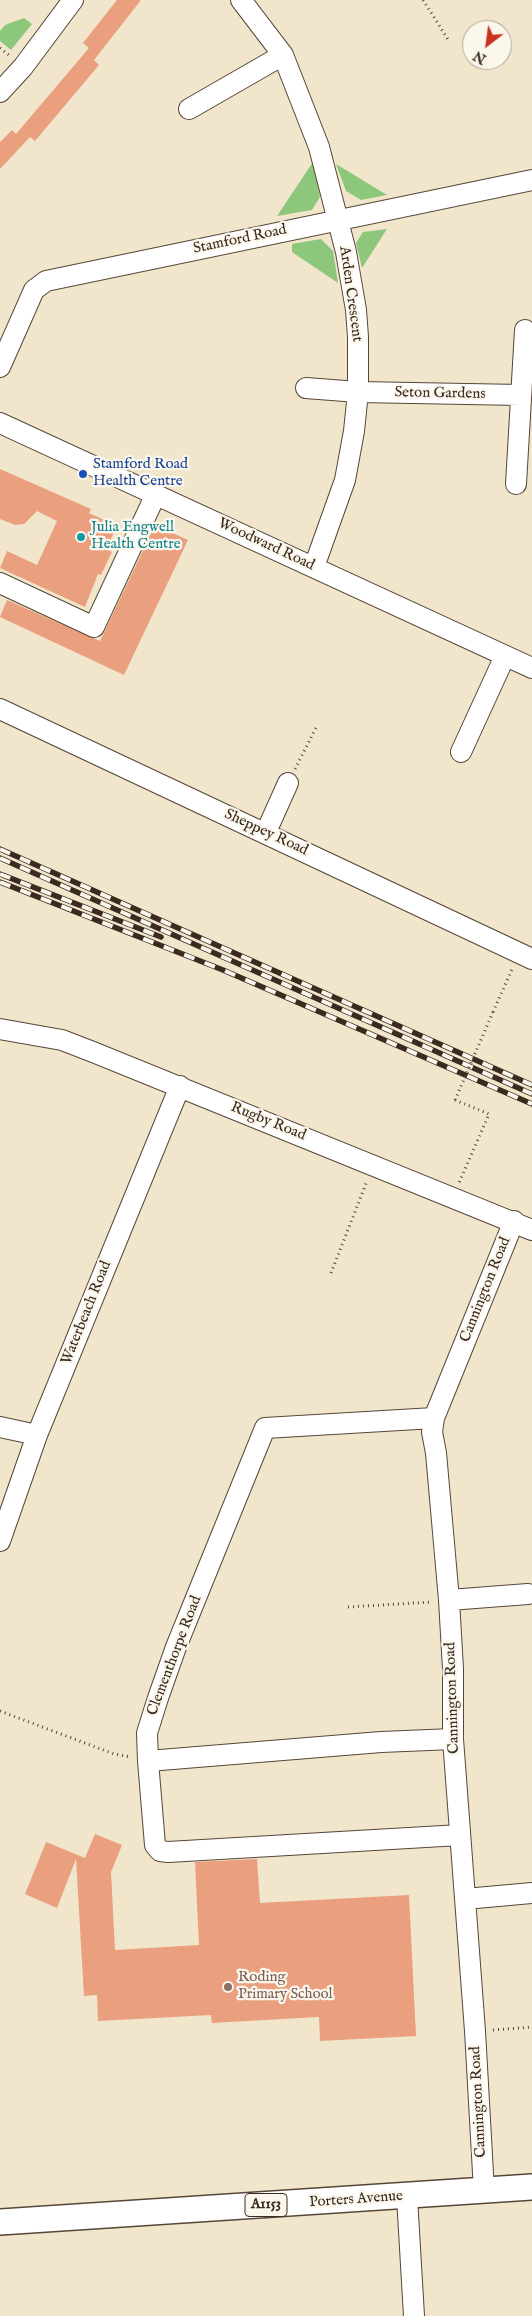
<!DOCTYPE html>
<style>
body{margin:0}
#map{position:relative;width:532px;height:2316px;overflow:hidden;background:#f1e6cb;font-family:"IM FELL English",serif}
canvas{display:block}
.north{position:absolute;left:462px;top:20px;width:50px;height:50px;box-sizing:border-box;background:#fbf7ec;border:1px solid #aea59a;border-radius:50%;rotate:210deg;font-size:14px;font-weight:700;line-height:20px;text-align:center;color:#3b2a1e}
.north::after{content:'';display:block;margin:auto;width:18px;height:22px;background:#c8321e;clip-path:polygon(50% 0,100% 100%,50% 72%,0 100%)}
</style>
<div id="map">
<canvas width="532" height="2316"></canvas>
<div class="north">N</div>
</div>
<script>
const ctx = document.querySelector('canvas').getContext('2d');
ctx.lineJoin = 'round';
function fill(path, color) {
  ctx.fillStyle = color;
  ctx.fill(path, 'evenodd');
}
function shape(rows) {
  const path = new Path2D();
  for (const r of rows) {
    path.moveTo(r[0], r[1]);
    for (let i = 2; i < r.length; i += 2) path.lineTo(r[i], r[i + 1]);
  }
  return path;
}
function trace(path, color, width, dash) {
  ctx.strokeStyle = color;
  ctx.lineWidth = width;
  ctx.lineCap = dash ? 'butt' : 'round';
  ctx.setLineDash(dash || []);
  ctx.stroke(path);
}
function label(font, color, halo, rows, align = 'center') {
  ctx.font = font + ' "IM FELL English",serif';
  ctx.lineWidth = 4.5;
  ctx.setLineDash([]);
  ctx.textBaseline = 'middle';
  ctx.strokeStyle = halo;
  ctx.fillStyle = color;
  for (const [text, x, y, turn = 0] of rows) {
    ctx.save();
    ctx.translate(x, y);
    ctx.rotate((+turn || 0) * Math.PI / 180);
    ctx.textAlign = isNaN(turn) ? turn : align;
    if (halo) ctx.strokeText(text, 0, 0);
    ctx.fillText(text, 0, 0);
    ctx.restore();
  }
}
fill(shape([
 [24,18,32,24,11,50,0,41,0,31,5,25],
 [313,162,320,197,312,210,277,216],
 [336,164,387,195,361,200,346,191],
 [387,229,362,268,356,243,363,232],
 [321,239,333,251,338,283,292,252,292,244]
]), '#8cc77c');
fill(shape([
 [117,0,141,0,94,60,99,65,35,141,30,137,0,169,0,142,12,130,16,134,89,48,83,43],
 [0,469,91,509,89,513,117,526,106,549,112,552,101,575,98,574,85,607,0,568,7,551,37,565,57,521,37,511,24,524,15,525,0,519],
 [155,525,188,540,124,675,0,617,7,600,100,641],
 [95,1834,122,1845,111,1872,115,1950,199,1945,195,1862,257,1859,260,1903,409,1895,416,2036,320,2041,319,2017,212,2023,211,2015,98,2021,97,1995,84,1996,76,1859,57,1908,25,1894,46,1842,85,1858]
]), '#ea9f7e');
const minor = shape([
 [241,0,283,55,319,147,346,252,356,310,358,337,358,392,354,431,345,480,314,567],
 [0,92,23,67,73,0],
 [189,109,283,55],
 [0,367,34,290,46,281,532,180],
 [306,388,358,392,521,395],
 [0,423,532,668],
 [516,484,525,330],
 [0,583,94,627,156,494],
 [0,709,532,959],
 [461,752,505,656],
 [266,832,288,783],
 [0,1029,62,1040,93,1052,532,1230],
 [434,1418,265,1428,176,1647,158,1698,147,1733,148,1761,381,1742,453,1739],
 [0,1427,37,1435],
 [0,1541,37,1435,180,1086],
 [449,1600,528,1594],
 [148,1761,155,1845,160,1851,168,1852,460,1835],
 [465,1899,532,1893],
 [484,2191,475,2031,453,1739,453,1669,449,1600,436,1453,432,1432,434,1418,514,1221],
 [407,2197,414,2316]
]);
const major = shape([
 [0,2222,532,2187]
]);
trace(minor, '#564638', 22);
trace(major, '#564638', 28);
trace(shape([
 [423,0,449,41],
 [0,48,10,56],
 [295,769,317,726],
 [493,1012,513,967],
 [455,1100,489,1114,459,1183],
 [331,1273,367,1181],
 [348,1607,431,1602],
 [0,1711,114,1754,131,1757],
 [493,2030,532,2027]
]), '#564638', 3, [1, 4]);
trace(minor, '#fff', 20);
trace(major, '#fff', 25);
const rail = shape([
 [0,849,532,1085],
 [0,858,532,1094],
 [0,874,161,937],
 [0,882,223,970,532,1104]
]);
trace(rail, '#3b2a1e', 5.5);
trace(rail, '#fbf7ec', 4, [11]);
trace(shape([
 [455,1100,493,1012]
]), '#564638', 3, [1, 4]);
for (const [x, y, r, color] of [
 [83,474,5,"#1a4fb4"],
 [81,537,5,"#0f9aa8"],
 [228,1987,5,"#8d6e63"]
]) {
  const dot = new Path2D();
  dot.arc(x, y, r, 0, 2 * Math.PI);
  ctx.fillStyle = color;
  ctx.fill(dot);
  trace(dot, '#fbf7ec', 2);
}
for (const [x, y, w] of [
 [266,2205,42]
]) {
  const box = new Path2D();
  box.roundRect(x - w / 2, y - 11.5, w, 23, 4);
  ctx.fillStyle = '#fbf7ec';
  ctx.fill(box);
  trace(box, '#3b2a1e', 1);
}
label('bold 14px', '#3b2a1e', null, [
 ["A1153",266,2205]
]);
label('15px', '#3b2a1e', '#fbf7ec', [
 ["Stamford Road",240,240,-12],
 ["Arden Crescent",350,294,82],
 ["Seton Gardens",440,394,1],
 ["Woodward Road",266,545,25],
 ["Sheppey Road",266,833,25],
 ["Rugby Road",268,1122,22],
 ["Cannington Road",486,1290,-68],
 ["Waterbeach Road",87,1313,-68],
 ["Clementhorpe Road",175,1656,-69],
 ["Cannington Road",453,1698,-92],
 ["Cannington Road",479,2102,-93],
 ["Porters Avenue",356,2200,-4]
]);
label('15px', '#164399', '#fbf7ec', [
 ["Stamford Road",93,465],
 ["Health Centre",93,482]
], 'left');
label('15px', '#0d838f', '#fbf7ec', [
 ["Julia Engwell",91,528],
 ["Health Centre",91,545]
], 'left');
label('15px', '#785e54', '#fbf7ec', [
 ["Roding",238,1978],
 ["Primary School",238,1995]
], 'left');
</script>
